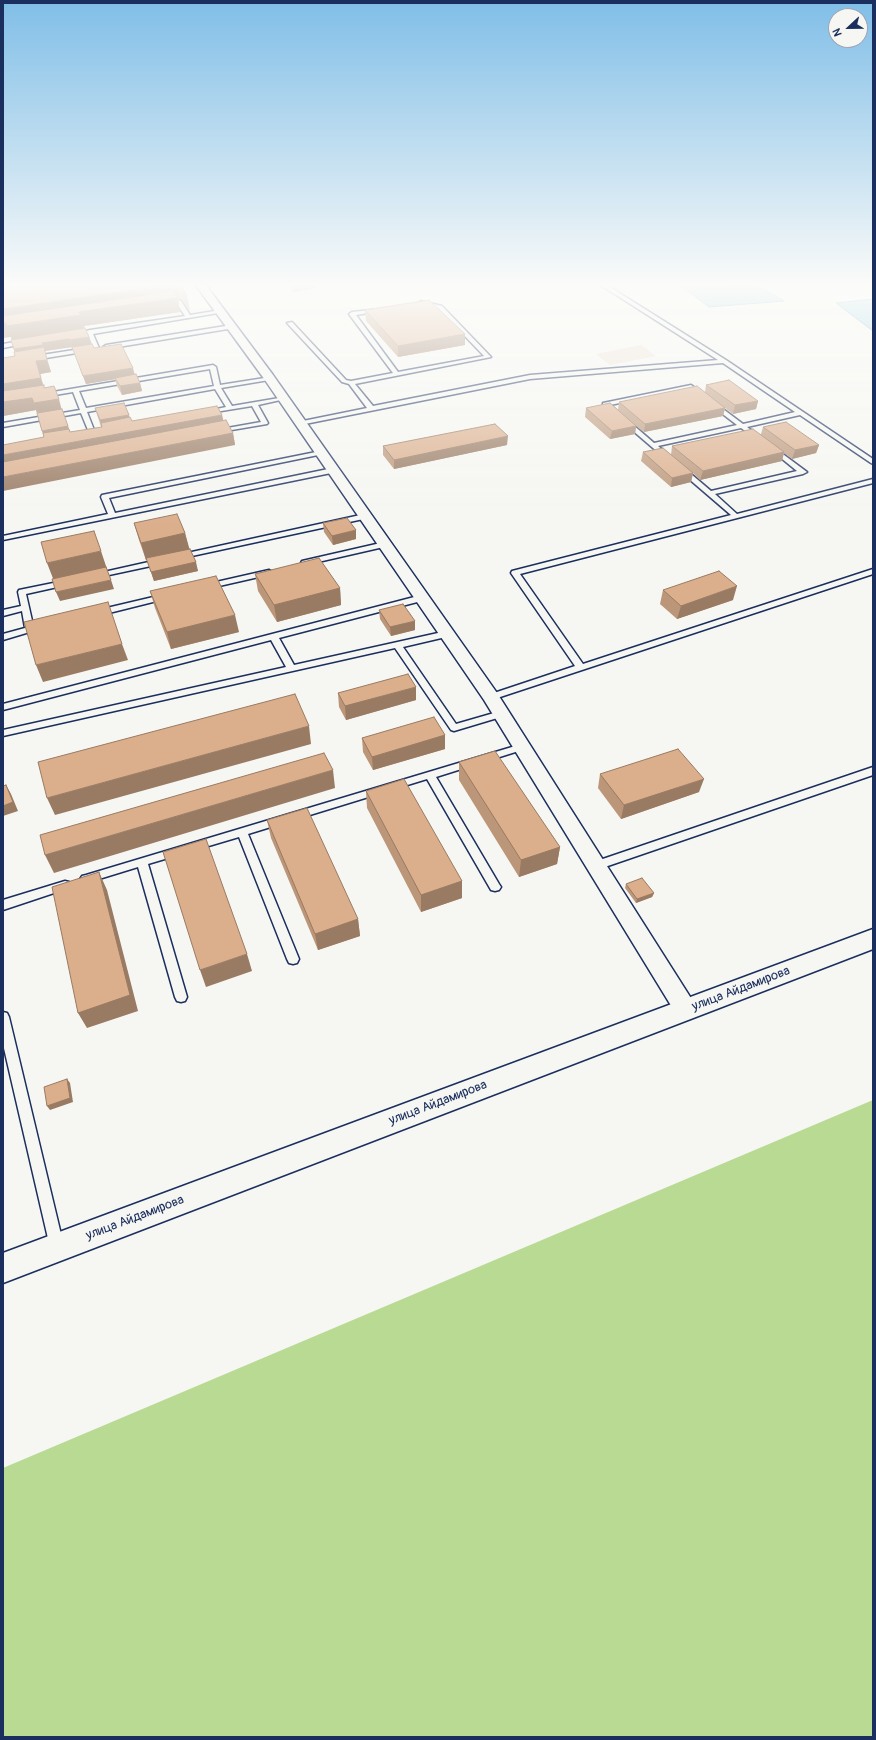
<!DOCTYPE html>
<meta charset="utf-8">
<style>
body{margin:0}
#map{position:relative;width:876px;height:1740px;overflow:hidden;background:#f6f6f2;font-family:Pangolin,sans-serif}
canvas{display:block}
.frame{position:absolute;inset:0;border:4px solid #1b2f5e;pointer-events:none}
.north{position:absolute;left:828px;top:8px;width:40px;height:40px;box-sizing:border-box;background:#f6f6f2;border:1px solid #9ea6b7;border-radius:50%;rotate:248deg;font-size:11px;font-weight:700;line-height:16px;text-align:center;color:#1b2f5e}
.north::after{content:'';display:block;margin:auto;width:14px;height:18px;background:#1b2f5e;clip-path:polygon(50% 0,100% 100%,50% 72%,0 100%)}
</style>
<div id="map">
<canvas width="876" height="1740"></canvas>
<div class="frame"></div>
<div class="north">N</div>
</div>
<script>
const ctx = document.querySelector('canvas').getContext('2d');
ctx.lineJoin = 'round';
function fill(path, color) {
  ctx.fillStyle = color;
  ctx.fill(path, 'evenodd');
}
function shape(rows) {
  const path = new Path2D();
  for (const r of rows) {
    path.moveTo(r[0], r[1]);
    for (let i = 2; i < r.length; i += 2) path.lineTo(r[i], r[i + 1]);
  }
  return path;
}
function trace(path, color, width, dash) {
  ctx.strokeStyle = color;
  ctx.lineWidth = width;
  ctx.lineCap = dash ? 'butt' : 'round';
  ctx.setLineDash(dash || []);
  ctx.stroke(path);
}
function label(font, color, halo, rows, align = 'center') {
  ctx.font = font + ' Pangolin,sans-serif';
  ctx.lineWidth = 3.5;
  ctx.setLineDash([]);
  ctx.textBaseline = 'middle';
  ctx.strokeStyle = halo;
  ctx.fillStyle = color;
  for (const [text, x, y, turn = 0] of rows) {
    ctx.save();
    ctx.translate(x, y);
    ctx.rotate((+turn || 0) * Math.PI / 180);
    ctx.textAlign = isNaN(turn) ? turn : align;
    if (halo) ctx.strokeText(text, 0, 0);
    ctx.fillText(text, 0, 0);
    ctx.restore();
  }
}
fill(shape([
 [641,345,656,356,610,365,596,354]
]), '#eee0d3');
fill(shape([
 [873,1100,873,1737,3,1737,3,1468]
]), '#b8da93');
const water = shape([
 [679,284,720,284,723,285,760,287,784,301,709,307,679,284],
 [873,299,873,331,836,303,873,299]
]);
fill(water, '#85cee5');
trace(water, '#5b8eaf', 1);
const service = shape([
 [599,284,605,284,726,360,873,459,873,464,871,463,800,415,747,427,760,437,761,438,758,440,741,428,658,446,711,491,797,471,770,449,769,448,772,446,807,472,803,474,715,494,737,514,873,479,873,483,520,574,583,664,873,569,873,574,491,700,486,697,488,695,575,666,511,573,512,571,731,515,603,405,603,403,691,385,743,424,795,412,723,363,530,379,300,425,297,423,298,422,367,408,349,384,342,382,287,323,292,322,346,380,351,381,393,373,349,314,352,312,381,309,381,311,356,315,398,372,484,356,438,308,419,304,418,303,421,301,442,306,491,357,355,384,373,406,530,375,718,360,599,284],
 [690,389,737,425,654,443,610,405,690,389],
 [179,300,181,301,190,315,221,310,224,312,93,334,99,348,96,350,93,348,88,334,73,337,70,335,90,330,185,316,177,304,164,306,161,304,179,300],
 [232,325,234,326,234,328,106,349,103,347,106,345,232,325],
 [26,340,28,341,28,343,3,348,3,344,26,340],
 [87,348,89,349,89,351,3,365,3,361,87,348],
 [213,365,216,367,220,385,271,377,272,378,269,380,221,388,232,406,285,397,285,399,258,405,268,423,267,424,214,433,214,431,216,430,261,422,252,406,203,414,203,412,226,407,215,389,87,412,96,435,93,437,90,435,81,413,3,427,3,423,80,410,73,392,43,397,40,395,41,394,213,365],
 [210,369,214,386,86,408,79,391,210,369],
 [321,451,323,452,323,454,109,498,115,513,333,468,336,468,336,472,3,540,3,536,108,514,101,497,102,495,321,451],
 [365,514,368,514,368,518,178,559,174,557,178,555,365,514],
 [385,542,388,542,388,546,305,565,301,563,302,561,385,542],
 [162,559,165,559,165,563,95,578,91,576,95,574,162,559],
 [269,570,273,572,272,574,206,589,202,587,203,585,269,570],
 [68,580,72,582,71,584,26,594,33,625,43,624,44,626,43,628,3,640,3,634,25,628,22,611,3,616,3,610,21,606,18,592,19,590,68,580],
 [166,594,170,596,169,598,97,616,93,613,94,611,166,594],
 [422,595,426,598,425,600,279,638,294,665,447,631,450,632,451,634,450,636,403,647,456,724,501,711,504,712,506,714,504,716,454,731,451,730,395,648,3,736,3,730,286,667,271,640,3,710,3,704,422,595],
 [522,744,525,745,527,747,525,749,436,777,499,884,501,887,499,890,495,891,491,890,427,779,248,834,299,959,297,963,293,964,289,963,287,959,239,837,148,864,187,997,185,1001,181,1002,177,1001,175,997,138,867,86,883,82,882,80,879,82,876,86,875,522,744],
 [873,767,873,775,599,869,595,870,591,869,590,866,591,863,873,767],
 [65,881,69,882,71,885,69,888,3,910,3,900,65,881],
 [3,1012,7,1013,9,1017,64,1247,62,1252,57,1254,52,1252,50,1247,3,1044,3,1012]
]);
const minor = shape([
 [195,284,205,284,273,375,497,693,694,1003,698,1010,694,1017,686,1020,678,1017,484,700,265,380,195,284]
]);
const secondary = shape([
 [873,929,873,949,3,1283,3,1253,873,929]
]);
trace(service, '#1b2f5e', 3);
trace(minor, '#1b2f5e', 3);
trace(secondary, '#1b2f5e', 3);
fill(service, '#f6f6f2');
fill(minor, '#f6f6f2');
fill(secondary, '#f6f6f2');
fill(shape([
 [180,284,187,296,190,311,182,300,179,299,178,299,180,312,84,326,89,337,91,344,94,348,135,374,140,383,142,391,122,395,117,386,115,379,86,384,73,349,72,349,72,347,45,351,51,372,40,374,44,388,62,409,70,432,101,427,95,408,129,417,132,421,222,415,223,421,233,433,235,445,44,437,36,410,3,416,3,358,15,356,11,337,129,285],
 [286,284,315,284,316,288,293,292],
 [365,310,465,334,465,345,398,357,366,321],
 [706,385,758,401,756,409,733,414,725,408,723,416,644,432,636,426,635,434,610,439,585,417,586,408,618,410,619,402,705,392],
 [763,427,819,445,816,453,792,459,784,453,782,461,700,480,693,473,691,482,671,487,641,461,643,452,671,455,672,446,761,434],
 [507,445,394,469,383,455,383,446],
 [134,523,185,533,189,549,198,571,154,581,147,560,146,560,139,540],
 [323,523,356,539,333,545,324,532],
 [255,574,340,588,341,605,277,622,258,591],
 [663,590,733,600,677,619,660,604],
 [150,591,239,632,171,649,155,608],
 [379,610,415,630,391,636,380,619],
 [338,693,416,700,346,720,339,707],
 [445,735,445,749,373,770,363,752,362,738],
 [459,762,560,847,557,864,519,877,459,780],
 [600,774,699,792,621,819,598,788],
 [366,791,462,881,462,898,421,912,367,808],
 [267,820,358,919,360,936,318,950,271,838],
 [626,884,654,893,652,897,636,903,625,888]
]), '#bc9678');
fill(shape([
 [3,284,63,284,3,294],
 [176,284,180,312,84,326,85,330,12,341,11,337,3,338,3,309],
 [292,284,315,284,316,288,293,292],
 [465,334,465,345,398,357,398,346],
 [89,337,91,346,72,349,70,340],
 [69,339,72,347,45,351,16,357,14,349,42,343],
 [47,360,51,372,40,374,36,361],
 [133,368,135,376,86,384,83,376],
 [41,378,45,391,3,397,3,384],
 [140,383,142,391,122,395,120,386],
 [32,398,59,399,62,411,38,416,36,410,3,416,3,402],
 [758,401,756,409,733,414,735,405],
 [725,408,723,416,644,432,645,424],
 [129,415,131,424,102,429,100,420],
 [222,415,225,427,3,468,3,455],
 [68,426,71,435,45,440,42,431],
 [636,426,635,434,610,439,612,431],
 [233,433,235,445,3,491,3,477],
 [508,436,507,445,394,469,394,460],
 [819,445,816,453,792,459,795,450],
 [784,452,782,461,700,480,703,471],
 [693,473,691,482,671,487,672,478],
 [356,530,356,539,333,545,332,536],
 [185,533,190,551,146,560,141,543],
 [101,551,107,569,54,581,47,563],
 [196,562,198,571,154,581,151,572],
 [111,580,114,589,60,601,56,592],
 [737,586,733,600,677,619,681,606],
 [340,588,341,605,277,622,274,605],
 [235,615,239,632,171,649,167,632],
 [415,621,415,630,391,636,390,627],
 [122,644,128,660,43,682,36,665],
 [416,687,416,700,346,720,345,706],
 [309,726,311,744,55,815,47,798],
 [445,735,445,749,373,770,372,757],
 [333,770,335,788,54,873,45,855],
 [704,779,699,792,621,819,624,805],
 [6,785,11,794,18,811,3,816,3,806],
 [560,847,557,864,519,877,521,860],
 [99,872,107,890,138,1011,87,1028,78,1013],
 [462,881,462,898,421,912,421,895],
 [654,893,652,897,636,903,637,899],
 [358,919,360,936,318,950,315,934],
 [247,954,252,971,206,987,200,970],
 [67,1079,70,1083,73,1102,50,1110,47,1106]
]), '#997a62');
const building = shape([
 [23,284,128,284,129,285,142,284,180,284,187,296,180,286,176,284,3,309,3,286,23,284],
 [173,291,178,298,79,312,81,315,7,326,6,323,3,323,3,316,173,291],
 [429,300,465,334,398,346,365,310,429,300],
 [85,328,89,337,70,340,69,339,42,343,43,345,14,349,11,340,85,328],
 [92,344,94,348,121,344,133,368,83,376,72,347,92,344],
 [44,347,47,360,36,361,41,378,3,384,3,358,15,356,14,352,44,347],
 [136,374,140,383,120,386,115,378,136,374],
 [729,380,758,401,735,405,706,385,729,380],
 [44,385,44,388,54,386,59,399,34,403,32,398,3,402,3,391,44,385],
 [697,386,725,408,645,424,619,402,697,386],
 [124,403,129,415,100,420,95,408,124,403],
 [610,403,636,426,612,431,586,408,610,403],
 [217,406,222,415,3,455,3,445,44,437,43,433,69,429,70,432,102,427,101,423,130,417,132,421,217,406],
 [62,409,68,426,42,431,37,413,62,409],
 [226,420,233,433,3,477,3,462,226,420],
 [786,422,819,445,795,450,763,427,786,422],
 [495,424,508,436,394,460,383,446,495,424],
 [753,429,784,452,703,471,672,446,753,429],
 [663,448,693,473,672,478,643,452,663,448],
 [177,514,185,533,141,543,134,523,177,514],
 [347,518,356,530,332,536,323,523,347,518],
 [94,531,101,551,47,563,41,542,94,531],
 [190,549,196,562,151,572,146,558,190,549],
 [319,558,340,588,274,605,255,574,319,558],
 [106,567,111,580,56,592,52,579,106,567],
 [719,571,737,586,681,606,663,590,719,571],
 [216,576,235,615,167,632,150,591,216,576],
 [108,602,122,644,36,665,24,622,108,602],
 [403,604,415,621,390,627,379,610,403,604],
 [408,674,416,687,345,706,338,693,408,674],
 [295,694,309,726,47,798,38,762,295,694],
 [434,717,445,735,372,757,362,738,434,717],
 [678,749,704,779,624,805,600,774,678,749],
 [495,751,560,847,521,860,459,762,495,751],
 [324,753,333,770,45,855,40,835,324,753],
 [404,779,462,881,421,895,366,791,404,779],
 [6,785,13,802,3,806,3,786,6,785],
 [307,808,358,919,315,934,267,820,307,808],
 [206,839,247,954,200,970,163,852,206,839],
 [99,872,130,995,78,1013,52,887,99,872],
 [642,878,654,893,637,899,626,884,642,878],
 [67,1079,70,1098,47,1106,44,1087,67,1079]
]);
fill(building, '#dbae8c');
trace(building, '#997a62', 1);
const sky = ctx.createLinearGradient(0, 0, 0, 527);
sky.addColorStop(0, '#80bee7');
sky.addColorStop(0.54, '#fbfbf9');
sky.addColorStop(1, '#fbfbf900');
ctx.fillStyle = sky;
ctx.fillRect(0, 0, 876, 527);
label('13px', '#1b2f5e', '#f6f6f2', [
 ["улица Айдамирова",741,989,-21],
 ["улица Айдамирова",438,1103,-21],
 ["улица Айдамирова",135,1218,-21]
]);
</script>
